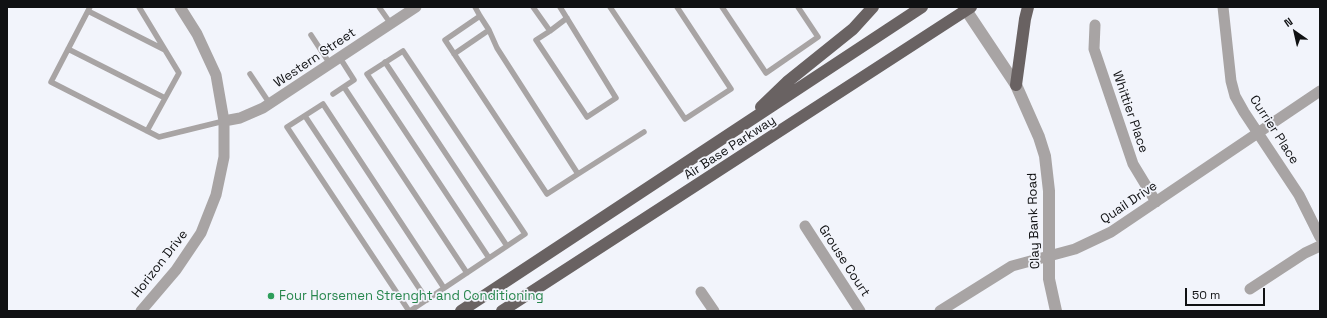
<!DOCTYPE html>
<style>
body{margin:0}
#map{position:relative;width:1327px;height:318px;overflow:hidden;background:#f2f4fb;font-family:"Space Grotesk",sans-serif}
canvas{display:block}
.frame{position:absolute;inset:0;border:8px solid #101113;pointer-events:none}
.north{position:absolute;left:1275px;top:12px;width:40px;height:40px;-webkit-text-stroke:3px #f2f4fb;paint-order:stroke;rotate:326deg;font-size:11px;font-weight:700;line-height:16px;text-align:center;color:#101113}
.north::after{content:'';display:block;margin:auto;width:14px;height:18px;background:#101113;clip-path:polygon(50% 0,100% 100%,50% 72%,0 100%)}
.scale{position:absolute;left:1185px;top:288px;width:80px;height:18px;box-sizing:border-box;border:2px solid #101113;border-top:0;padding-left:5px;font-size:12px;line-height:14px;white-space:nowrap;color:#101113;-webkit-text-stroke:3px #f2f4fb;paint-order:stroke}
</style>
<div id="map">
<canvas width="1327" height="318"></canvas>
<div class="frame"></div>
<div class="north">N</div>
<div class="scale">50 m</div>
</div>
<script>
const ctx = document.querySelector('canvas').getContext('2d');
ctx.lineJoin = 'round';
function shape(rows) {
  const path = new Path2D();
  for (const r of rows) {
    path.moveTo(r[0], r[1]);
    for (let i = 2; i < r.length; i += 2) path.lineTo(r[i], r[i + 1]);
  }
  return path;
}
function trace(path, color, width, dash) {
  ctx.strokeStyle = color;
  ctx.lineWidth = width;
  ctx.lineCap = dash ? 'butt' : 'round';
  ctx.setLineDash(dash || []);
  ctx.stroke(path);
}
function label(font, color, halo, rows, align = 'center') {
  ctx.font = font + ' "Space Grotesk",sans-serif';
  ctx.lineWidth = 3.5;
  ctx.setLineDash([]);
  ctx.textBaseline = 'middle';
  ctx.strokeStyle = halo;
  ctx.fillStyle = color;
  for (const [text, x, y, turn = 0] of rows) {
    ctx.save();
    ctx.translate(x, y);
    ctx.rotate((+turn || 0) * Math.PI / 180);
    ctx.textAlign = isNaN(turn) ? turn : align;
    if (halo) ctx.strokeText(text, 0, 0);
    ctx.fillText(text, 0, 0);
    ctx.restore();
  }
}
trace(shape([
 [90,7,51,82,159,137,224,121],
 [139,7,179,73,147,131],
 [379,7,391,24],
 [475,7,480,16,489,30,497,48,578,174,547,194,445,40,480,16],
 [533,7,550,31,536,40,587,117,616,98,560,7],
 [610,7,685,119,731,89,677,7],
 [722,7,766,73,818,37,798,7],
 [88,11,165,50],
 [550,31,567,18],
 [311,35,330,64],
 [68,49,165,98],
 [454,54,489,30],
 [385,62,507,246],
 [250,74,270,104],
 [344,87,467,273],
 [333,94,354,80,340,58],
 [305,116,427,300],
 [578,174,644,132],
 [409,311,287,127,323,104,444,288],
 [410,311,525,234,403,51,367,74,489,258]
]), '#a8a4a4', 5.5);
trace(shape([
 [1223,7,1231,81,1235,96,1244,112,1299,195,1320,237],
 [1095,25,1094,49,1133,164,1156,202],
 [224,121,240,118,263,108,416,7],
 [805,226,860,311],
 [1250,289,1305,253,1320,246],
 [701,292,714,311],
 [141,311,176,270,201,233,216,195,224,157,224,121,216,75,197,34,180,7],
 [940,311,1012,266,1075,249,1111,232,1320,91]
]), '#a8a4a4', 11);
trace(shape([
 [964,7,1016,85,1039,137,1045,156,1049,191,1049,279,1056,311]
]), '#a8a4a4', 12);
trace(shape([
 [1016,85,1025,19,1028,7],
 [761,107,787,82,853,29,873,7],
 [461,311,922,7],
 [502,311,971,7]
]), '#696262', 12);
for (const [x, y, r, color] of [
 [271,296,4,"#2e9e5b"]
]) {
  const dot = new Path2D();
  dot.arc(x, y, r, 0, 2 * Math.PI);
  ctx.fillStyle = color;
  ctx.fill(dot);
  trace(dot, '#f2f4fb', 1.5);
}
label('13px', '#101113', '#f2f4fb', [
 ["Western Street",315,58,-34],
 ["Whittier Place",1130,112,71],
 ["Currier Place",1274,130,57],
 ["Air Base Parkway",730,148,-33],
 ["Quail Drive",1129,203,-34],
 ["Clay Bank Road",1034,221,-92],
 ["Grouse Court",844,261,57],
 ["Horizon Drive",160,264,-52]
]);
label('13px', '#27864d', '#f2f4fb', [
 ["Four Horsemen Strenght and Conditioning",279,296]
], 'left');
</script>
